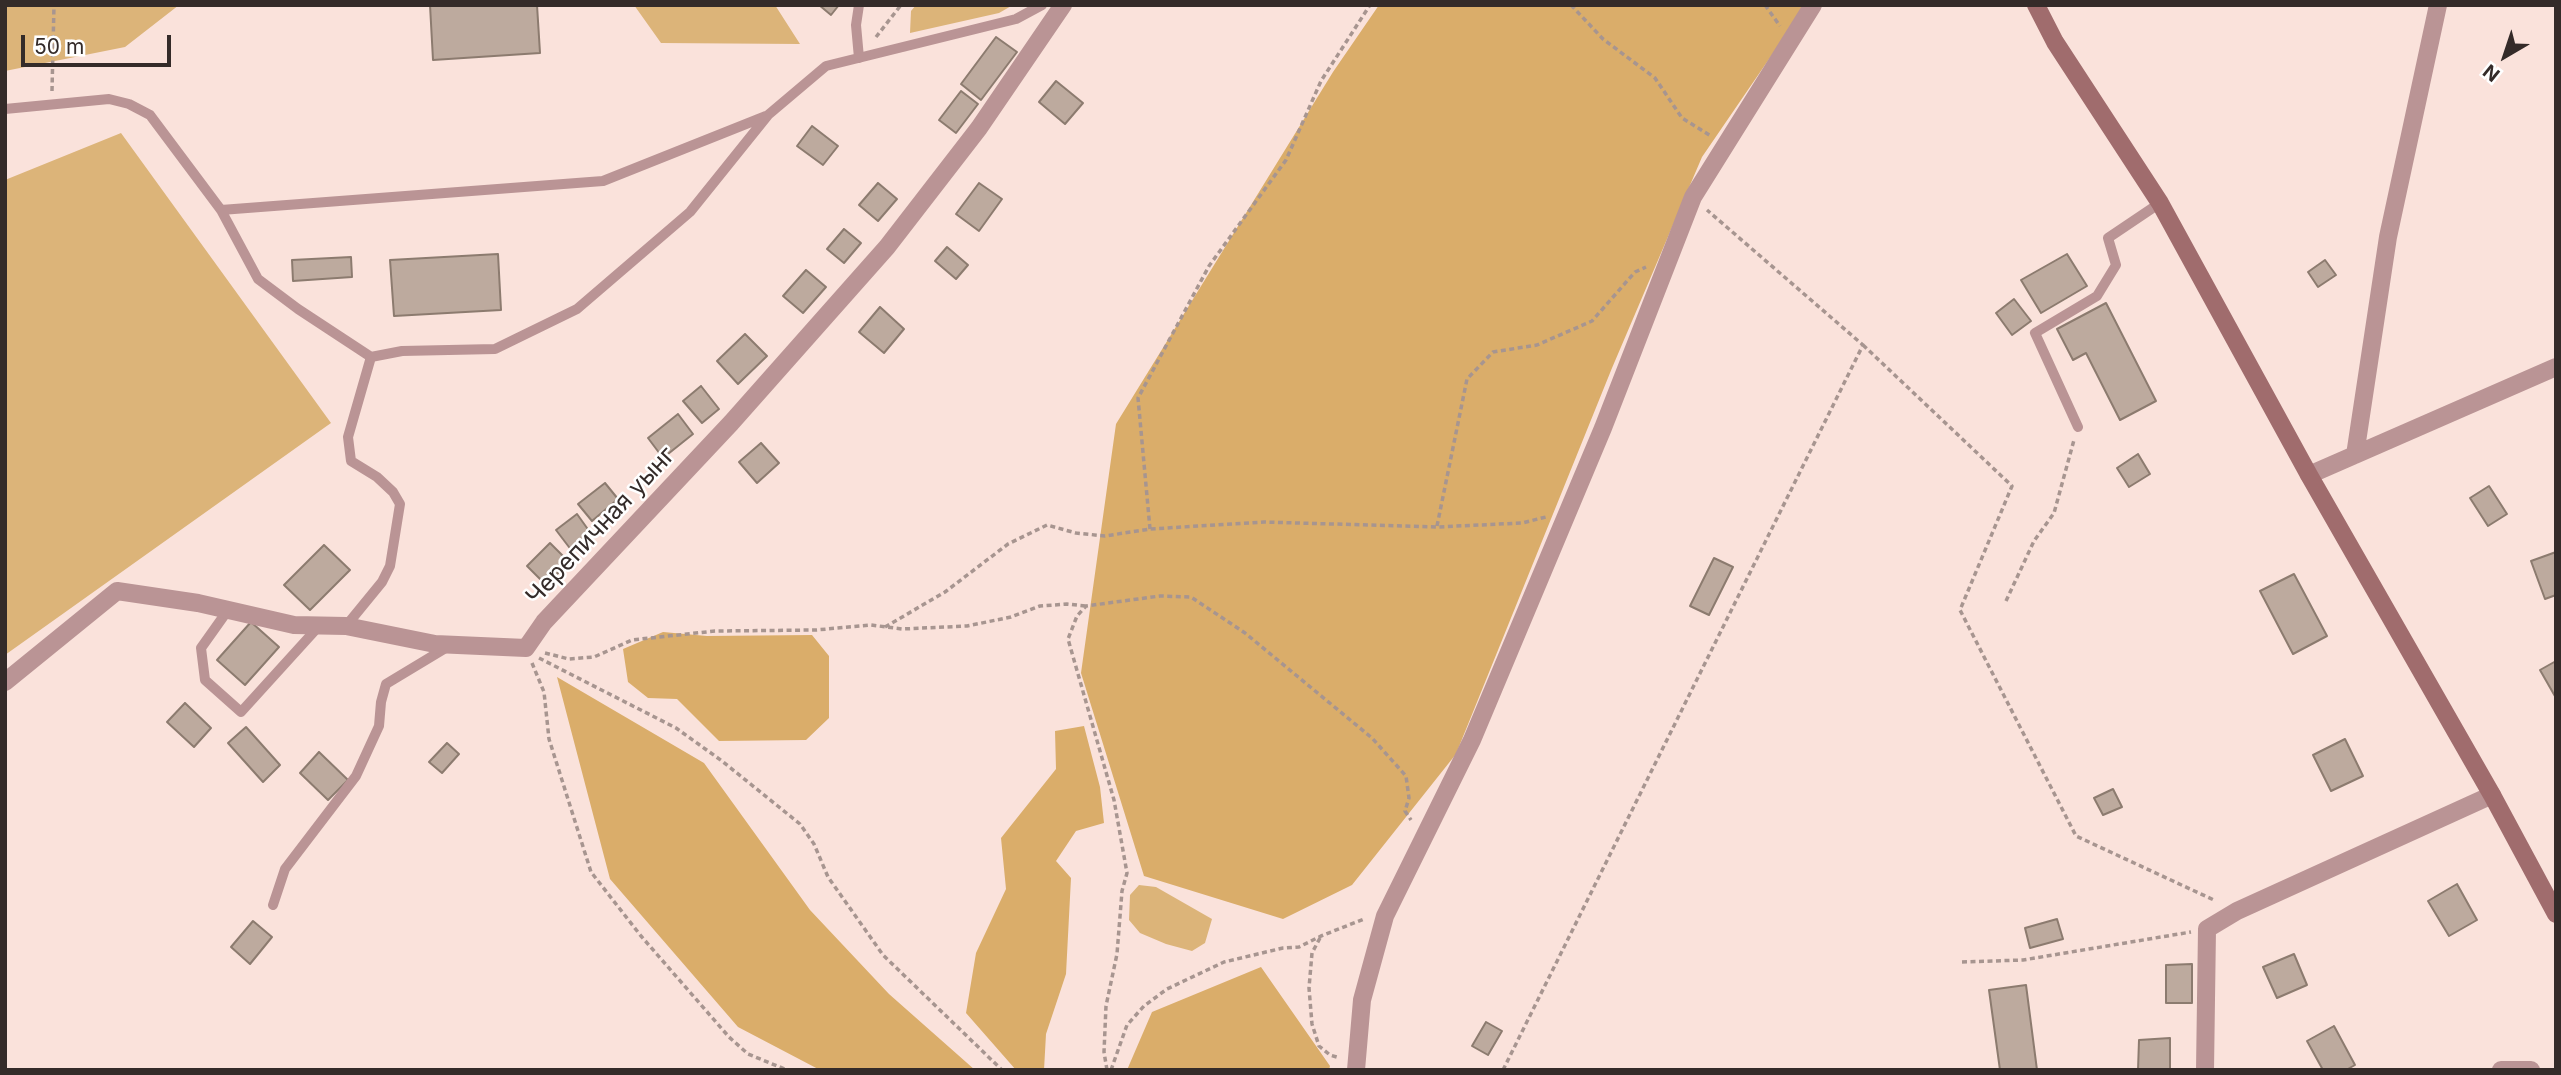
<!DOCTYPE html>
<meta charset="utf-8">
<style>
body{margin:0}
#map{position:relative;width:2561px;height:1075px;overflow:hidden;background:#fae2db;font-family:Inter,sans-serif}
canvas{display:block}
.frame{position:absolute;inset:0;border:7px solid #342b29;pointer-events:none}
.north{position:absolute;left:2470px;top:21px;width:70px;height:70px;-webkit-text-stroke:5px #fff;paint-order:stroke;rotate:219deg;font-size:19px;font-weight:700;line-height:28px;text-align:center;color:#342b29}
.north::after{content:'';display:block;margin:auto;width:24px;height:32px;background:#342b29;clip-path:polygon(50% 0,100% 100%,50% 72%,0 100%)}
.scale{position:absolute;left:21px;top:35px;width:150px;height:32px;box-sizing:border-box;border:4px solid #342b29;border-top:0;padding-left:9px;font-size:21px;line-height:24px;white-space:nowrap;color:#342b29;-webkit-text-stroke:5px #fff;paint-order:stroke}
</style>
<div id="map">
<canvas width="2561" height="1075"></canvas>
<div class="frame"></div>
<div class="north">N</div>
<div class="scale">50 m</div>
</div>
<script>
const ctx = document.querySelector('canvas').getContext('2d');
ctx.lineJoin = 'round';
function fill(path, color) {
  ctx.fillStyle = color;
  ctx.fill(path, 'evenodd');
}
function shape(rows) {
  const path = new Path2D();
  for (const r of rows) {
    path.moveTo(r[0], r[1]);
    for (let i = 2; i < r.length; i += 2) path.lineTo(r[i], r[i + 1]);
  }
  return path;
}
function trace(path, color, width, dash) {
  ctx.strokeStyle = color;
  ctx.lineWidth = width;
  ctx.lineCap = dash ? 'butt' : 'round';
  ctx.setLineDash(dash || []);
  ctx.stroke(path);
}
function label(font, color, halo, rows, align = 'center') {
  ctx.font = font + ' Inter,sans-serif';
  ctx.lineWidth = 5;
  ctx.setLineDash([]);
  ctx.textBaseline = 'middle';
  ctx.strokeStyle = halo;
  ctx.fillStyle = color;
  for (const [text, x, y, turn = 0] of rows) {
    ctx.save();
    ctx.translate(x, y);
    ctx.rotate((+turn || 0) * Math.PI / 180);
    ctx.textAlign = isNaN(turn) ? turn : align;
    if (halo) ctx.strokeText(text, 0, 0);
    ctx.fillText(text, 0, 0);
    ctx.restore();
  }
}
fill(shape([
 [5,5,179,5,125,47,5,71],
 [634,5,775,5,800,44,661,43],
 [916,5,1013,5,999,13,910,33,911,11],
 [121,133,331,423,5,655,5,180],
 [1139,885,1156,887,1212,919,1205,943,1192,951,1166,944,1140,933,1129,920,1130,895]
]), '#dcb479');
fill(shape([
 [1379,5,1806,5,1702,157,1612,368,1456,754,1352,885,1283,919,1144,876,1081,673,1116,424,1333,72],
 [663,632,707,636,812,635,829,656,829,718,806,740,719,741,677,699,648,698,628,682,623,649],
 [557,677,704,763,810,910,889,994,975,1070,820,1070,738,1027,610,879],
 [1084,726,1100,787,1104,823,1076,831,1056,861,1071,878,1066,974,1046,1034,1044,1070,1016,1070,966,1013,976,953,1006,889,1001,838,1056,769,1055,731],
 [1261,967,1330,1066,1329,1070,1127,1070,1152,1012]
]), '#daad6a');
const building = shape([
 [430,5,537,5,540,53,433,60,430,5],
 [819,5,839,5,831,15,819,5],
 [996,37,1017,52,981,100,961,84,996,37],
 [1056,81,1083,103,1065,124,1039,102,1056,81],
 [961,91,978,104,956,133,939,120,961,91],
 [812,126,838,146,823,165,797,146,812,126],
 [878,183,897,199,878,221,859,205,878,183],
 [979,183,1002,199,979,231,956,214,979,183],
 [844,229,861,243,844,263,827,249,844,229],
 [947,247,968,265,956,279,935,261,947,247],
 [498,254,501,310,394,316,390,260,498,254],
 [2067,254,2087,286,2041,313,2021,280,2067,254],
 [351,257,352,277,293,281,292,260,351,257],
 [2325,260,2336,275,2318,287,2308,272,2325,260],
 [806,270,826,287,803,313,783,296,806,270],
 [2014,299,2031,321,2012,335,1996,313,2014,299],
 [2106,303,2156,401,2120,420,2086,353,2073,360,2057,329,2106,303],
 [880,307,904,329,884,353,859,332,880,307],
 [745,334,767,356,738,384,717,361,745,334],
 [701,386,719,409,702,423,683,401,701,386],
 [678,414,693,434,663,458,648,438,678,414],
 [761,443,779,463,757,483,739,462,761,443],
 [2138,454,2150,474,2129,487,2117,468,2138,454],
 [605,483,618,499,592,521,578,504,605,483],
 [2489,486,2507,514,2488,526,2470,498,2489,486],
 [577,514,592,535,572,551,556,530,577,514],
 [550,543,569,562,546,585,527,566,550,543],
 [324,545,350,570,310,610,284,585,324,545],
 [2556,552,2556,595,2545,599,2531,561,2556,552],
 [1714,558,1733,567,1709,615,1690,606,1714,558],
 [2294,574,2327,636,2293,654,2260,591,2294,574],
 [251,622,279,647,245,685,217,660,251,622],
 [2556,661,2556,698,2540,670,2556,661],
 [185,703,211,728,194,747,167,722,185,703],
 [246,727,280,765,263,782,228,743,246,727],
 [2345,739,2363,776,2331,791,2313,755,2345,739],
 [447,743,459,754,442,773,429,762,447,743],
 [319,752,348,780,328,800,300,773,319,752],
 [2113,789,2122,807,2103,815,2094,798,2113,789],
 [2457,884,2477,920,2449,936,2428,901,2457,884],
 [2057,919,2063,939,2030,948,2025,928,2057,919],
 [253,921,272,937,250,964,231,947,253,921],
 [2294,954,2307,985,2277,998,2263,967,2294,954],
 [2192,964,2192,1003,2166,1003,2166,965,2192,964],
 [2026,985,2037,1070,2000,1070,1989,990,2026,985],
 [1486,1022,1502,1031,1488,1055,1472,1046,1486,1022],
 [2334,1026,2355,1065,2346,1070,2323,1070,2307,1041,2334,1026],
 [2170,1038,2170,1070,2138,1070,2139,1040,2170,1038]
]);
fill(building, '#bdaa9e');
trace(building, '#8c7b6f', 2);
trace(shape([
 [1571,5,1603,39,1655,78,1682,118,1711,136],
 [1765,5,1780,26],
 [876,37,901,5],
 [52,91,54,5],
 [1863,345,2012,486,1960,610,2076,836,2216,901],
 [1437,526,1467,379,1493,352,1537,345,1592,321,1635,272,1646,267],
 [1150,529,1138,398,1209,266,1286,160,1321,81,1370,5],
 [2006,601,2034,541,2054,513,2074,440],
 [885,627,945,592,1008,544,1047,525,1076,533,1105,536,1150,529,1264,522,1437,527,1522,523,1546,517],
 [545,653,569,659,594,657,632,640,715,631,816,630,871,625,902,629,967,626,1011,617,1040,606,1067,604,1086,606],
 [539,658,676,728,722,761,800,824,814,844,828,877,883,955,1002,1070],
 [532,663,544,692,549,739,591,872,641,936,729,1037,748,1054,787,1070],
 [1320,938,1312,953,1309,988,1312,1024,1319,1046,1330,1055,1340,1058],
 [1962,962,2023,960,2191,932],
 [1107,1070,1104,1052,1106,1006,1117,954,1122,891,1127,873,1114,800,1068,639,1077,616,1086,606,1160,596,1191,597,1245,633,1372,738,1406,776,1409,798,1405,811,1411,820],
 [1111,1070,1127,1025,1144,1006,1167,989,1224,962,1283,948,1299,947,1321,936,1364,919],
 [1503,1070,1863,345,1707,210]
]), '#a79590', 3.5, [5, 3.5]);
trace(shape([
 [859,58,856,25,859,5],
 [5,109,109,99,129,104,150,115,221,210,258,279,298,309,371,357,402,351,495,349,577,309,690,212,768,115,826,66,1016,19,1042,5],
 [221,210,603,181,766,116],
 [2078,427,2035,333,2097,296,2116,265,2108,238,2160,203],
 [228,610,201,648,205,680,241,712,320,625],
 [346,626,382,582,390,566,400,504,393,492,377,477,351,461,348,437,371,357],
 [273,905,285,869,356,776,379,726,381,702,386,684,449,646]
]), '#ba9495', 10);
trace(shape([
 [2355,455,2388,237,2438,5],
 [2309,475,2556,367],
 [5,682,117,591,198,603,294,625,346,626,435,644,526,648,544,622,731,423,887,247,979,128,1063,5],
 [1356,1070,1362,1000,1385,916,1472,740,1603,428,1693,197,1813,5],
 [2205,1070,2207,929,2237,911,2492,795],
 [2501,1070,2531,1070]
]), '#ba9495', 18);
trace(shape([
 [2036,5,2055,42,2160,203,2309,475,2492,795,2556,914]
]), '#a06c6d', 18);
label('24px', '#342b29', '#fff', [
 ["Черепичная уынг",601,526,-47]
]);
</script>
